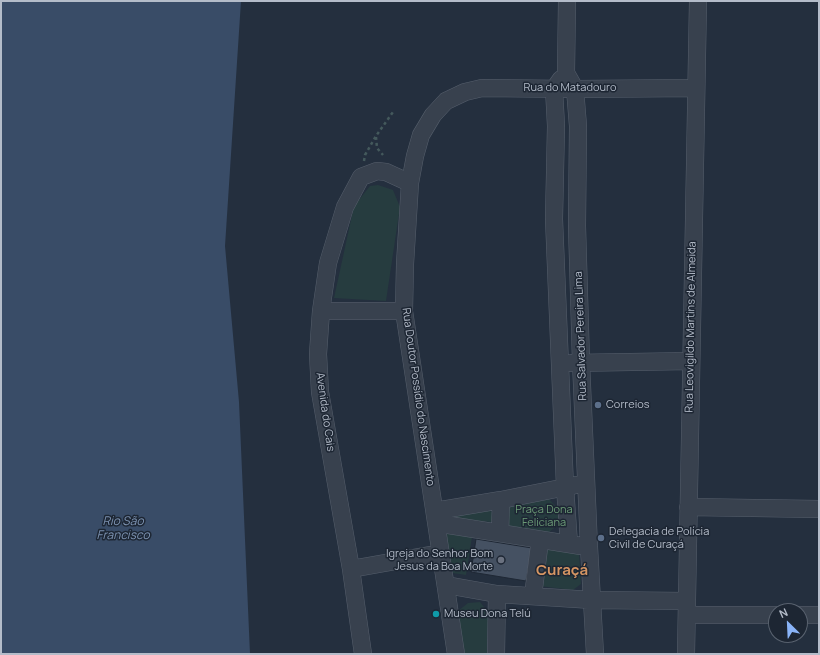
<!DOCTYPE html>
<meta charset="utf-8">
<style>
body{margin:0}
#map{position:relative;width:820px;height:655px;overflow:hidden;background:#242f3e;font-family:Manrope,sans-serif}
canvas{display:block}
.frame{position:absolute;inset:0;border:2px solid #b4bcc9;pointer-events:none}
.north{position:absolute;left:768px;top:603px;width:40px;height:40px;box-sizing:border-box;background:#1d2633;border:1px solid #59626f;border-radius:50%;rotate:336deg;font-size:11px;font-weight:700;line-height:16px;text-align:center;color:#b4bcc9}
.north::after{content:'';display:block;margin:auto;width:14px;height:18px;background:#8ab4f8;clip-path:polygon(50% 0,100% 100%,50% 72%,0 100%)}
</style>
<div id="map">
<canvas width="820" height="655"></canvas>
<div class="frame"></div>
<div class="north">N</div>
</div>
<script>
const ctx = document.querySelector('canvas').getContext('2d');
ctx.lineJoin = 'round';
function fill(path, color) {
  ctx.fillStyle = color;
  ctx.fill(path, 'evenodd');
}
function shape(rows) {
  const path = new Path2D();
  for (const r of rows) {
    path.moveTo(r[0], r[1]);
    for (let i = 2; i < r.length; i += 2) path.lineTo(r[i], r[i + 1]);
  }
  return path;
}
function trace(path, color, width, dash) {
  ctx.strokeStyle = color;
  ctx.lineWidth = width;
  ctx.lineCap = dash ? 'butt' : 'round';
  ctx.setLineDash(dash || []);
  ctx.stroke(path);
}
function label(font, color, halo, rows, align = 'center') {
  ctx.font = font + ' Manrope,sans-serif';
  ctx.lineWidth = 3;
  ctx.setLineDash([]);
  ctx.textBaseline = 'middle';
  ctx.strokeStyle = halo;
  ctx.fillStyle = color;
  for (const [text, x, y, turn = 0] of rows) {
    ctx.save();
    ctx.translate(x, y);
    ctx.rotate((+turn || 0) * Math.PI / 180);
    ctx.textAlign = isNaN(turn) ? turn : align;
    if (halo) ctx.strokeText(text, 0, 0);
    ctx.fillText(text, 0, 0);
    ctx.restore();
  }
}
fill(shape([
 [378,185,393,190,400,207,386,301,334,298,354,206,370,186],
 [549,499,560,511,558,525,549,532,507,526,508,506],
 [489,509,493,514,493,522,452,519,451,514],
 [445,532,472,537,466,575,453,573],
 [546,546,579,552,581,584,573,590,539,586],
 [480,602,488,612,487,654,464,654,458,611,468,603]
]), '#263c3f');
fill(shape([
 [1,1,241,1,225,246,239,402,250,654,1,654]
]), '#394c67');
const building = shape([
 [476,539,532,548,526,581,471,572,476,539]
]);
fill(building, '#455162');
trace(building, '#1f2835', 1);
const minor = shape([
 [567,1,566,73,575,89,578,126,577,226,581,362,589,547,595,654],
 [561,79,554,89,556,126,554,219,565,487,569,544],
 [321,311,404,311],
 [571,363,691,361],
 [688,507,819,509],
 [435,511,501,500,576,485],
 [436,523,581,546],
 [500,533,501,500],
 [351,569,441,553],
 [446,585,497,594,592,600,686,601],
 [533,596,540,540],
 [687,615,776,615],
 [800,615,819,615],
 [363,654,351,569,320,392,318,354,321,311,328,263,345,207,361,177,377,171,386,172,410,183],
 [456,654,404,311,405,264,410,183,415,156,421,135,433,115,446,101,465,92,482,88,575,89,696,88],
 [496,654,497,594],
 [686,654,698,1]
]);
trace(minor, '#565f6c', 18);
trace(shape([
 [376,137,377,148,383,155],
 [364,161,365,155,376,136,393,112]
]), '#44595c', 2.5, [3, 3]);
trace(minor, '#38414e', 17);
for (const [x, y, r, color] of [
 [598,405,4,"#5c6f8a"],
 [601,538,4,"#5c6f8a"],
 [501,560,4,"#6b7280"],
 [436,614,4,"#0f9aa8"]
]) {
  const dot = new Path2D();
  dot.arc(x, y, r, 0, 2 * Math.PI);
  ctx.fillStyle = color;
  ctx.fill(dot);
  trace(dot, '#1d2633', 1.5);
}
label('11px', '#b4bcc9', '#1d2633', [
 ["Rua do Matadouro",570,88],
 ["Rua Leovigildo Martins de Almeida",691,327,-89],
 ["Rua Salvador Pereira Lima",581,336,-92],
 ["Rua Doutor Possídio do Nascimento",418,397,82],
 ["Avenida do Cais",325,412,82]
]);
label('11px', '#b4bcc9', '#1d2633', [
 ["Correios",606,405],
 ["Delegacia de Polícia",609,532],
 ["Civil de Curaçá",609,545],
 ["Igreja do Senhor Bom",493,554,"right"],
 ["Jesus da Boa Morte",493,567,"right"],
 ["Museu Dona Telú",444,614]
], 'left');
label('11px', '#6b9a76', '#1d2633', [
 ["Praça Dona",544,510],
 ["Feliciana",544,523]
]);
label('italic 12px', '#7c92b1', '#1d2633', [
 ["Rio São",123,522],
 ["Francisco",123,536]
]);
label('bold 15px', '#d59563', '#1d2633', [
 ["Curaçá",562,571]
]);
</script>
